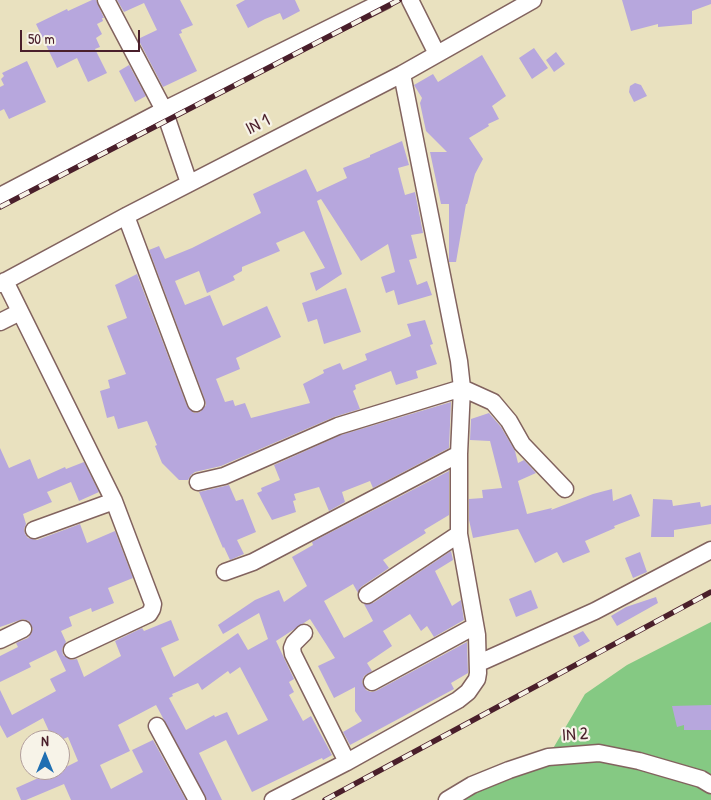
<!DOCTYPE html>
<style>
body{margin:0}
#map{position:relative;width:711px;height:800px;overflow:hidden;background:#e9e1bf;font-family:"Patrick Hand",sans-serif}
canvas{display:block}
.north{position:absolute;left:20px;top:730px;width:50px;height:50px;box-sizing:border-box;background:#f7f3e8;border:1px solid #b29e9c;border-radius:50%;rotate:0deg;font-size:14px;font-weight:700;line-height:20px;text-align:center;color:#4a1f2b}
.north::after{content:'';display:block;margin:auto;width:18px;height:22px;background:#1f6fb2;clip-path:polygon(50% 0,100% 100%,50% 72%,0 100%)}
.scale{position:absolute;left:20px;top:30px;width:120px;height:22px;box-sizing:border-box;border:2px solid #4a1f2b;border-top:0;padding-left:6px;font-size:15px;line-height:18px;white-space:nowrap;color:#4a1f2b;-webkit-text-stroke:4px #f7f3e8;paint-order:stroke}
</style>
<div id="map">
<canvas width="711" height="800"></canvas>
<div class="north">N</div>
<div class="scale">50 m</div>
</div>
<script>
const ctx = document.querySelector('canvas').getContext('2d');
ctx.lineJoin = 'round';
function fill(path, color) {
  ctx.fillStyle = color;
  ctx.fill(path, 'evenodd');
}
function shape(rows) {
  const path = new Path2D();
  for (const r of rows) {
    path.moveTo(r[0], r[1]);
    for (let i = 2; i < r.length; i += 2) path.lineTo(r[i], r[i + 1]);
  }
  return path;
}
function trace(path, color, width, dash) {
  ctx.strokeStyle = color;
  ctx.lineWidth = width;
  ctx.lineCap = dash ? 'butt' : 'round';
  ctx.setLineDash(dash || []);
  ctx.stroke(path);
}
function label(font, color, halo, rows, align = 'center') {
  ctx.font = font + ' "Patrick Hand",sans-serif';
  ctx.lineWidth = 4.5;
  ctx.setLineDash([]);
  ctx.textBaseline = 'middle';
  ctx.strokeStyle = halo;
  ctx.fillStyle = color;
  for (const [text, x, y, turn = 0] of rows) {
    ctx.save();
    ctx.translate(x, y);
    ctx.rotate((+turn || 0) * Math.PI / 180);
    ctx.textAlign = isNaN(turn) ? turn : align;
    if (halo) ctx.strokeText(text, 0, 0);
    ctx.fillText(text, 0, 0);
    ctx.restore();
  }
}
fill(shape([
 [711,622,711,800,447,800,548,757,585,694,627,665]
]), '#85c983');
fill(shape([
 [92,0,96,0,104,18,102,18,103,21,97,24,102,34,96,38,100,47,95,49,107,73,88,82,77,58,57,68,36,24,67,9,68,11],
 [117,0,180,0,193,25,181,30,182,33,179,34,197,71,163,87,138,39,157,30,144,3,124,12],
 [245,0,295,0,300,11,283,20,280,13,265,19,248,28,236,5],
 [622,0,711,0,711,4,692,11,692,24,658,27,658,24,631,31],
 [534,48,548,68,532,79,519,58],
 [556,52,565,64,554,72,546,60],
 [482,55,506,96,492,106,499,119,488,124,489,126,469,138,483,159,475,174,467,204,466,204,456,262,449,262,449,204,441,204,430,152,447,152,426,131,420,103,422,98,414,85,433,74,438,82],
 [27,61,46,102,9,119,4,109,0,111,0,87,4,85,1,79,4,76,2,73],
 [129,65,146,96,135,102,119,71],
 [635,83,641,85,647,96,634,102,629,92,630,86],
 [402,141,409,165,398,168,401,180,405,195,415,192,423,233,411,235,417,258,409,260,417,285,427,281,432,295,398,305,394,290,386,293,381,277,395,272,388,244,361,261,321,199,317,201,342,274,316,291,310,273,325,268,304,231,276,243,280,251,242,267,242,271,233,276,235,280,207,293,199,271,175,281,185,305,210,295,223,326,267,306,281,337,236,358,240,369,216,379,225,402,233,400,235,406,245,403,251,418,310,403,303,384,324,373,323,370,340,363,343,370,367,360,365,354,411,336,407,324,425,320,433,344,430,345,437,364,416,371,418,378,396,385,391,371,355,385,356,389,353,391,360,409,334,417,221,466,195,472,191,475,188,480,179,480,162,463,155,446,157,445,147,421,118,429,114,416,107,418,100,391,110,388,108,380,126,374,107,326,127,318,115,285,137,274,187,406,194,413,200,412,206,405,205,400,149,250,159,246,165,259,192,248,261,213,253,194,306,169,317,192,347,178,343,168,370,157,370,155],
 [346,288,361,332,324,344,317,319,308,322,302,303],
 [451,402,449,448,373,488,370,481,342,492,345,502,329,511,319,487,294,494,296,500,293,501,296,512,272,520,257,493,262,491,261,488,280,480,274,465,341,435],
 [489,413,501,427,515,451,518,463,524,460,536,473,518,481,527,514,552,508,551,510,593,494,612,489,613,501,631,494,640,516,614,526,615,528,585,541,590,552,563,563,557,552,535,563,518,529,473,538,469,520,469,499,483,498,482,490,502,488,490,441,470,440,471,419],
 [0,448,9,468,30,459,38,479,65,467,66,469,84,462,99,492,79,501,71,482,47,492,52,502,23,514,26,524,24,529,25,534,28,538,37,540,80,524,87,543,115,531,133,578,108,588,114,603,92,612,91,608,69,617,72,626,61,631,66,642,62,649,63,655,71,660,77,659,84,677,121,656,115,641,142,628,144,631,171,620,179,640,161,648,174,677,238,633,248,650,268,639,259,613,223,634,218,625,255,600,279,590,284,602,307,586,292,557,313,545,312,542,449,471,449,515,424,530,426,533,383,560,389,568,361,587,358,593,353,584,324,601,344,638,373,621,364,604,373,603,451,551,453,560,435,571,452,606,461,600,464,620,434,637,427,626,421,631,410,614,383,631,392,646,367,663,372,671,364,676,362,682,366,690,371,692,376,691,467,642,468,673,451,683,454,689,350,745,343,732,362,721,355,711,355,687,334,698,318,666,335,658,310,619,276,641,294,679,289,682,294,692,289,695,303,721,311,716,332,755,323,760,322,758,252,792,226,740,199,753,222,800,207,800,156,705,118,725,130,751,100,765,111,789,143,772,132,750,153,740,186,800,71,800,64,784,26,800,21,800,16,788,54,771,60,770,78,761,68,737,61,740,53,740,43,718,7,738,0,725,0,690,12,715,56,691,50,679,66,671,56,650,29,663,31,667,0,682,0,656,18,647,16,643,28,638,31,634,33,629,29,621,23,619,0,627],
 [240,667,268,720,238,735,227,712,215,717,214,715,186,730,169,698,173,696,172,694,198,683,202,690,228,671,230,674],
 [229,485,236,501,243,499,256,532,237,540,244,554,230,560,224,547,223,548,199,492],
 [653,499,672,500,673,506,700,502,701,507,711,505,711,524,674,530,674,537,651,537],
 [640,552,647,572,633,578,625,558],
 [531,590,538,608,516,617,509,599],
 [656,597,658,603,617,626,611,616,626,607],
 [583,631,590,641,579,647,573,636],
 [711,705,711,730,684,730,684,725,677,727,672,706]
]), '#b7a7dd');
const minor = shape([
 [106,0,164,110,189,183],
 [410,0,437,54],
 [0,196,164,110,386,0],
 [126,216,196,403],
 [5,281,114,501,153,604,152,609,149,614,72,650],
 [0,284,126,216,402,74,533,0],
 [0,322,20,312],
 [198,482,224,476,338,426,462,388,493,402,509,421,522,444,565,489],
 [34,530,114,501],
 [225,572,253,562,459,454],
 [367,595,459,534],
 [304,633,294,643,292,648,293,654,347,762],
 [0,640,23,629],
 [479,663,595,611,711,550],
 [372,682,475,626],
 [157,726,197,800],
 [273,800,347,762,458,700,468,692,477,679,478,673,477,635,459,534,459,454,462,388,459,361,402,74],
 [447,800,472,785,509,770,548,757,599,753,639,761,701,779,711,785]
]);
trace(minor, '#82635f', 19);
trace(minor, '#fff', 16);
const rail = shape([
 [0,207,399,0],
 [325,800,711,592]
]);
trace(rail, '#4a1f2b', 5.5);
trace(rail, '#f7f3e8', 4, [11]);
label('18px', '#4a1f2b', '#f7f3e8', [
 ["IN 1",258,125,-27],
 ["IN 2",575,735,-4]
]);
</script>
